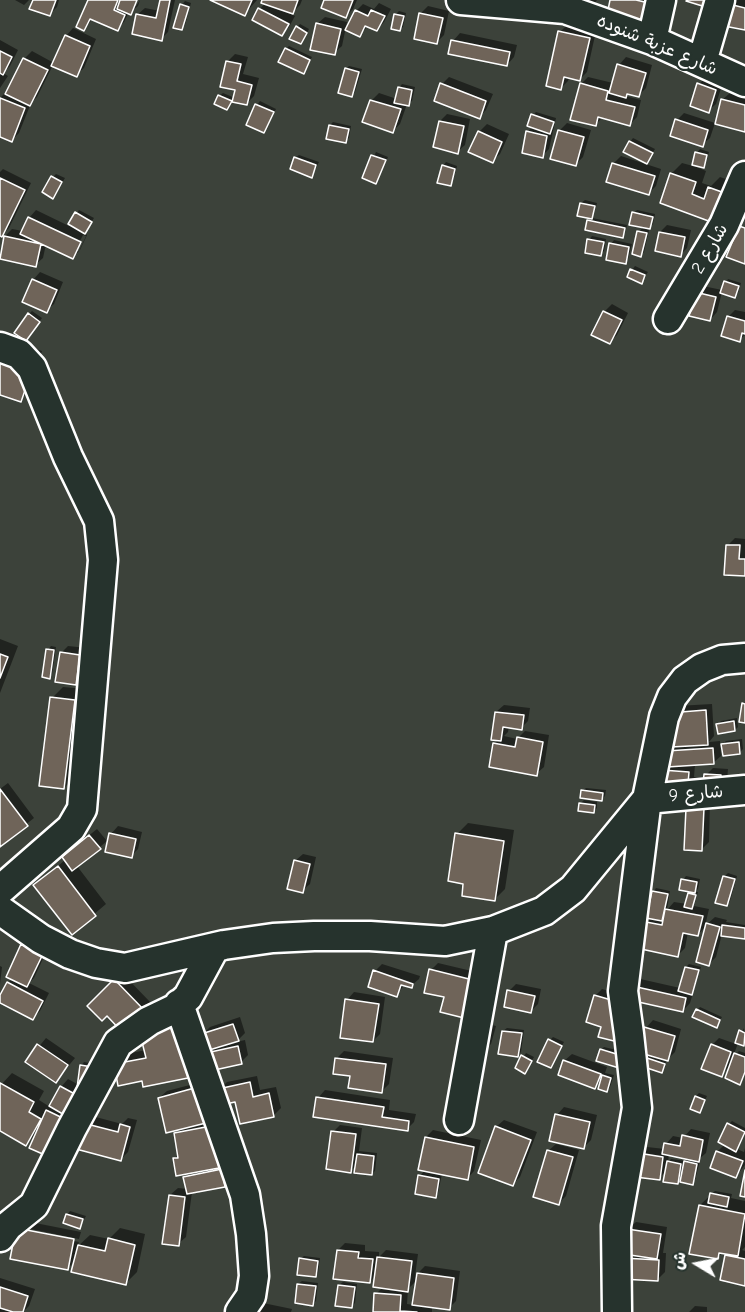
<!DOCTYPE html>
<meta charset="utf-8">
<style>
body{margin:0}
#map{position:relative;width:745px;height:1312px;overflow:hidden;background:#3c423a;font-family:"Comic Neue","Playpen Sans Arabic",sans-serif}
canvas{display:block}
.north{position:absolute;left:667px;top:1234px;width:60px;height:60px;-webkit-text-stroke:4px #26332d;paint-order:stroke;rotate:280deg;font-size:16px;font-weight:700;line-height:24px;text-align:center;color:#fff}
.north::after{content:'';display:block;margin:auto;width:21px;height:27px;background:#fff;clip-path:polygon(50% 0,100% 100%,50% 72%,0 100%)}
</style>
<div id="map">
<canvas width="745" height="1312"></canvas>
<div class="north">ش</div>
</div>
<script>
const ctx = document.querySelector('canvas').getContext('2d');
ctx.lineJoin = 'round';
function fill(path, color) {
  ctx.fillStyle = color;
  ctx.fill(path, 'evenodd');
}
function shape(rows) {
  const path = new Path2D();
  for (const r of rows) {
    path.moveTo(r[0], r[1]);
    for (let i = 2; i < r.length; i += 2) path.lineTo(r[i], r[i + 1]);
  }
  return path;
}
function trace(path, color, width, dash) {
  ctx.strokeStyle = color;
  ctx.lineWidth = width;
  ctx.lineCap = dash ? 'butt' : 'round';
  ctx.setLineDash(dash || []);
  ctx.stroke(path);
}
function label(font, color, halo, rows, align = 'center') {
  ctx.font = font + ' "Comic Neue","Playpen Sans Arabic",sans-serif';
  ctx.lineWidth = 4.5;
  ctx.setLineDash([]);
  ctx.textBaseline = 'middle';
  ctx.strokeStyle = halo;
  ctx.fillStyle = color;
  for (const [text, x, y, turn = 0] of rows) {
    ctx.save();
    ctx.translate(x, y);
    ctx.rotate((+turn || 0) * Math.PI / 180);
    ctx.textAlign = isNaN(turn) ? turn : align;
    if (halo) ctx.strokeText(text, 0, 0);
    ctx.fillText(text, 0, 0);
    ctx.restore();
  }
}
fill(shape([
 [15,0,29,0,24,5],
 [34,0,59,0,57,7,49,15],
 [89,0,135,0,133,6,136,6,140,0,138,6,130,13,129,12,124,22,117,29,93,18,84,30],
 [162,0,175,0,168,32,161,39,137,15,145,8,160,11],
 [213,0,257,0,244,15],
 [264,0,302,0,300,5,291,14,295,16,289,27,282,34,254,20,260,9,265,3],
 [326,0,357,0,353,9,346,16],
 [583,0,597,0,592,7,582,4],
 [735,0,745,0,745,28,730,5],
 [185,1,191,3,185,25,181,29,182,5],
 [379,3,391,9,384,22,377,30,368,26,360,35,356,11,363,4,374,9],
 [428,6,449,11,444,35,437,42,420,14],
 [399,11,406,13,403,27,400,30,392,28,396,14],
 [325,17,347,22,342,46,334,53,317,24],
 [300,24,309,29,301,43,297,27],
 [567,25,596,31,587,72,580,79,569,77,568,81,561,88,560,32],
 [73,28,96,39,84,68,76,75,53,65,37,97,31,103,19,133,12,140,0,136,0,98,7,91,24,59,32,51,54,63,66,36],
 [460,33,517,45,514,57,507,65,453,41],
 [0,40,18,50,10,66,3,73,8,76,0,88],
 [289,46,312,57,303,72,286,49],
 [235,54,248,57,243,74,259,78,254,96,247,103,233,100,227,109,219,96,223,93,235,98,237,89,222,85,228,61],
 [626,57,652,65,646,88,638,96,628,93,625,96,641,100,637,117,630,124,603,117,595,125,581,84,588,77,613,83,619,65],
 [349,66,362,69,355,92,352,95,346,69],
 [449,77,493,94,486,110,479,117,442,84],
 [706,77,723,82,716,104,708,111,699,84],
 [402,84,415,87,412,101,407,104,400,124,393,131,364,121,372,100,379,93,397,99,399,88],
 [730,93,745,96,745,130,722,100],
 [260,101,276,109,264,131,257,105],
 [536,112,556,118,549,149,542,156,528,132,533,126,533,115],
 [684,113,715,123,710,138,702,145,677,120],
 [447,114,470,119,465,145,457,152,440,121],
 [333,122,351,126,349,138,345,141,330,125],
 [567,123,591,130,583,157,576,164,552,158,560,130],
 [487,124,509,134,500,154,492,161,470,151,479,132],
 [633,138,655,149,647,162,630,142],
 [700,149,709,152,706,163,703,166,694,164,694,166,706,171,702,183,711,186,720,177,743,185,722,224,671,174,682,163,693,166,697,153],
 [376,152,388,157,376,182,364,177],
 [299,155,319,162,312,176,295,158],
 [621,156,661,169,656,186,648,194,613,164],
 [446,162,457,166,453,181,450,185,443,166],
 [3,169,31,183,9,228,2,235,0,234,0,172],
 [56,174,65,178,56,193,53,177],
 [585,200,597,203,594,214,591,217,581,203],
 [36,210,69,226,79,210,94,218,84,233,87,235,80,250,73,257,46,244,43,258,35,265,0,257,5,236,12,229,23,231,29,218],
 [83,235,86,236,79,251,75,251],
 [637,210,655,214,653,224,647,230,649,230,644,252,641,255,639,232,644,226,634,213],
 [592,218,627,225,625,233,622,236,588,221],
 [667,225,691,230,687,248,680,255,660,232],
 [592,236,606,239,604,251,601,254,589,240],
 [614,240,632,244,628,259,625,263,611,244],
 [635,266,648,272,641,282,632,270],
 [40,272,63,282,54,304,46,311,33,280],
 [728,279,741,283,738,293,735,296,722,292,717,312,710,320,696,293,703,286,722,290],
 [612,304,628,313,617,335,609,343,604,312],
 [735,310,745,312,745,335,739,340,728,317],
 [32,311,42,318,29,336,29,314],
 [8,339,42,351,27,393,20,400,0,393],
 [735,538,745,539,745,575,728,545],
 [0,639,18,646,0,693],
 [51,646,56,647,52,674,49,677,48,650],
 [68,646,87,648,83,676,75,684,61,653],
 [63,687,85,689,75,777,64,788,52,698],
 [712,704,714,736,709,742,720,741,721,756,713,763,695,764,694,777,706,778,706,775,713,768,728,769,726,791,662,794,677,706],
 [504,705,530,708,528,721,521,728,509,726,508,732,504,736,517,739,525,731,549,735,544,767,536,774,495,743,499,739,496,712],
 [737,718,738,727,735,730,718,724,721,721],
 [742,739,743,749,740,752,723,744,726,741],
 [8,783,34,818,0,845,0,789],
 [586,788,606,790,605,796,602,799,582,791],
 [584,800,597,802,597,808,593,812,580,804],
 [710,802,709,842,701,850,687,808],
 [468,823,514,830,505,889,494,900,465,883,457,834],
 [118,826,142,832,138,849,131,856,111,834],
 [97,829,107,841,77,866,106,904,72,933,35,886,65,860,64,857,71,850],
 [303,854,316,857,310,884,302,891,295,861],
 [728,873,737,876,730,901,727,905,724,877],
 [686,876,700,879,698,889,695,892,698,892,694,906,709,909,705,926,715,917,727,920,726,922,745,925,745,937,722,934,716,957,709,964,708,925,698,934,688,932,685,948,678,955,647,922,652,917,653,892,656,888,670,891,667,910,674,902,687,904,692,891,683,880],
 [30,937,49,946,34,978,29,983,49,993,40,1011,33,1018,0,1001,8,983,13,978,8,976,23,945],
 [438,963,480,973,445,996,431,970],
 [382,964,420,976,419,979,411,986,405,984,396,996,375,971],
 [689,964,701,967,690,1003,683,1011,631,999,621,1032,614,1040,595,996,602,989,627,996,636,978,680,988,686,967],
 [0,966,2,967,0,984],
 [122,973,153,1005,125,1033,107,1014,89,1006],
 [516,984,541,989,538,1004,531,1011,509,991],
 [354,992,385,997,380,1034,373,1041,347,1000],
 [700,1007,722,1017,716,1026,697,1010],
 [240,1017,245,1033,236,1042,245,1040,248,1055,241,1062,208,1053,214,1047,203,1034,210,1027],
 [653,1020,681,1029,675,1052,666,1061,665,1068,661,1071,639,1064,646,1028],
 [484,1023,496,1026,491,1044,488,1047,476,1045],
 [507,1028,524,1030,521,1052,518,1055,503,1031],
 [744,1028,745,1043,743,1045,738,1043,733,1057,739,1051,745,1053,745,1075,740,1083,731,1065,721,1075,712,1045,719,1038,736,1044],
 [553,1037,564,1042,550,1066,550,1040],
 [46,1038,75,1058,56,1081,27,1061],
 [147,1039,198,1066,187,1077,143,1079,115,1065,126,1054,146,1050,144,1043],
 [604,1047,625,1052,622,1063,601,1050],
 [344,1051,393,1058,389,1084,382,1091,352,1074,337,1058],
 [526,1053,534,1057,525,1072,517,1067],
 [572,1054,607,1067,605,1073,614,1075,610,1087,607,1091,602,1080,595,1087,564,1061],
 [84,1062,96,1064,80,1111,38,1132,26,1144,0,1129,0,1086,12,1073,44,1091,39,1100,50,1107,61,1087,68,1079,79,1085,81,1066],
 [257,1076,260,1090,276,1087,281,1108,273,1116,236,1100,220,1089,227,1082],
 [205,1081,218,1120,232,1178,224,1186,192,1192,186,1237,178,1244,170,1195,178,1188,187,1189,185,1177,190,1172,174,1159,179,1154,176,1133,182,1127,159,1098,167,1091],
 [325,1090,390,1100,389,1110,416,1114,414,1122,407,1129,318,1098],
 [699,1093,707,1096,700,1111,696,1096],
 [564,1107,597,1115,591,1140,584,1147,557,1115],
 [92,1116,122,1124,128,1118,137,1120,128,1152,121,1159,78,1148],
 [504,1120,537,1132,520,1177,513,1184,496,1127],
 [732,1121,745,1128,745,1135,737,1149,744,1152,745,1148,745,1165,736,1176,712,1167,718,1151,725,1144,729,1124],
 [340,1125,362,1128,359,1151,377,1153,375,1171,371,1174,357,1165,350,1171,333,1132],
 [691,1129,710,1133,706,1153,698,1160,700,1161,695,1180,692,1183,680,1180,678,1183,666,1171,659,1179,640,1154,647,1147,665,1149,666,1144,673,1136,683,1138],
 [669,1154,689,1158,686,1161,671,1159,668,1162],
 [433,1130,481,1140,474,1171,467,1179,442,1174,438,1193,435,1197,420,1176,425,1170,426,1137],
 [556,1144,579,1150,566,1196,559,1203,548,1151],
 [715,1191,732,1194,731,1198,745,1201,745,1247,742,1250,745,1251,745,1284,726,1256,729,1253,723,1252,717,1258,691,1253,700,1205],
 [70,1211,86,1216,80,1227,67,1215],
 [25,1221,81,1232,79,1239,21,1227,21,1230,79,1242,77,1247,90,1235,109,1239,120,1228,145,1234,137,1272,126,1283,73,1271,76,1260,67,1269,12,1258,18,1228],
 [636,1222,667,1227,663,1253,666,1253,665,1272,657,1280,623,1277,628,1229],
 [345,1243,365,1245,365,1251,379,1252,379,1257,386,1250,418,1254,415,1276,425,1266,460,1271,456,1301,449,1308,432,1306,432,1312,375,1312,376,1294,383,1287,376,1275,370,1282,338,1250],
 [417,1280,414,1305,407,1304,408,1289],
 [304,1256,320,1258,318,1273,315,1276,300,1259],
 [0,1278,35,1289,29,1306,23,1312,13,1310,12,1312,0,1312],
 [302,1281,318,1283,316,1301,313,1304,298,1284],
 [343,1282,357,1284,355,1303,351,1307,339,1285],
 [263,1303,292,1309,291,1312,255,1312],
 [695,1306,707,1307,707,1312,689,1312]
]), '#0007');
const building = shape([
 [33,0,56,0,50,16,29,9,33,0],
 [88,0,118,0,114,10,125,15,118,31,90,19,84,31,76,27,88,0],
 [120,0,137,0,131,15,117,9,120,0],
 [160,0,170,0,162,41,132,34,136,14,156,18,160,0],
 [210,0,252,0,245,16,210,0],
 [262,0,298,0,293,14,261,3,262,0],
 [324,0,353,0,346,18,321,8,324,0],
 [610,0,636,0,653,4,649,24,607,15,610,0],
 [687,0,715,0,712,9,686,1,687,0],
 [180,4,189,7,182,30,173,28,180,4],
 [729,4,745,8,745,30,724,26,729,4],
 [258,8,289,24,282,36,252,20,258,8],
 [355,10,368,16,371,10,385,16,377,31,365,26,360,37,345,30,355,10],
 [419,13,443,18,437,44,414,39,419,13],
 [394,14,404,16,400,31,391,29,394,14],
 [316,23,341,29,335,55,310,50,316,23],
 [296,26,307,33,301,44,289,39,296,26],
 [558,31,590,38,580,81,564,77,561,90,546,86,558,31],
 [65,35,90,46,77,77,51,66,65,35],
 [451,40,510,52,507,66,448,54,451,40],
 [285,48,310,60,304,74,278,62,285,48],
 [0,51,12,57,3,75,0,73,0,51],
 [23,58,48,70,30,106,5,94,23,58],
 [226,61,241,64,237,81,252,85,247,105,232,102,235,90,220,87,226,61],
 [617,64,646,73,639,97,627,94,626,98,609,93,617,64],
 [345,68,359,72,352,97,338,93,345,68],
 [440,83,486,101,480,119,434,101,440,83],
 [580,83,608,91,606,100,635,107,630,126,598,117,596,126,570,120,580,83],
 [697,83,716,90,709,113,690,106,697,83],
 [398,87,412,90,409,106,394,103,398,87],
 [218,95,232,101,227,110,214,104,218,95],
 [0,98,25,108,12,142,0,137,0,98],
 [721,99,745,105,745,132,715,124,721,99],
 [370,100,401,109,393,133,362,122,370,100],
 [255,104,274,112,264,133,246,125,255,104],
 [531,114,554,122,550,134,527,126,531,114],
 [675,119,708,130,703,147,670,136,675,119],
 [439,121,464,126,458,154,433,147,439,121],
 [329,125,349,129,346,143,326,139,329,125],
 [558,130,584,137,576,166,550,159,558,130],
 [478,131,502,142,493,163,468,152,478,131],
 [526,131,547,136,543,158,522,153,526,131],
 [629,141,653,153,647,164,623,152,629,141],
 [695,152,707,155,704,168,692,165,695,152],
 [371,155,386,160,376,184,362,178,371,155],
 [294,157,316,165,312,178,290,169,294,157],
 [612,163,655,176,649,195,606,182,612,163],
 [442,165,455,169,451,186,437,183,442,165],
 [670,173,696,182,692,194,704,199,708,187,733,196,722,226,660,203,670,173],
 [51,176,62,182,53,199,42,192,51,176],
 [0,178,25,190,2,237,0,236,0,178],
 [580,203,595,206,592,219,577,216,580,203],
 [75,212,92,222,85,234,68,224,75,212],
 [632,212,653,217,650,229,629,225,632,212],
 [28,217,81,242,73,259,20,234,28,217],
 [587,220,625,228,623,238,585,230,587,220],
 [739,226,745,228,745,264,726,257,739,226],
 [637,231,647,233,641,257,632,254,637,231],
 [659,232,685,237,681,257,655,251,659,232],
 [4,236,41,244,36,267,0,259,4,236],
 [587,239,604,242,601,256,585,253,587,239],
 [609,243,629,247,626,264,606,260,609,243],
 [630,269,645,275,642,284,627,277,630,269],
 [32,279,57,290,47,313,22,302,32,279],
 [724,281,739,286,735,298,720,293,724,281],
 [695,292,716,297,710,321,689,316,695,292],
 [603,311,622,320,610,344,591,335,603,311],
 [28,313,40,322,26,341,14,333,28,313],
 [727,316,745,321,745,334,742,333,740,342,721,336,727,316],
 [0,345,36,358,21,402,0,395,0,345],
 [726,545,740,545,739,559,745,559,745,576,724,575,726,545],
 [46,649,54,650,50,679,42,677,46,649],
 [60,652,80,655,76,685,55,682,60,652],
 [0,654,8,657,0,678,0,654],
 [50,697,75,700,64,789,39,786,50,697],
 [742,703,745,704,745,723,739,722,742,703],
 [706,710,708,745,671,747,668,713,706,710],
 [495,712,524,715,522,730,503,727,501,741,491,740,495,712],
 [734,721,735,731,718,734,716,724,734,721],
 [517,737,543,742,537,776,489,767,493,743,515,747,517,737],
 [739,742,740,754,723,756,721,744,739,742],
 [713,748,714,764,667,767,666,751,713,748],
 [662,770,689,772,688,784,703,785,704,774,721,775,720,800,660,796,662,770],
 [0,789,28,826,0,847,0,789],
 [581,790,603,793,602,801,580,798,581,790],
 [579,803,595,805,594,813,578,811,579,803],
 [686,808,704,808,702,851,684,850,686,808],
 [109,833,136,839,132,858,105,852,109,833],
 [455,833,504,841,495,901,462,896,463,884,448,881,455,833],
 [89,835,101,849,72,871,62,857,89,835],
 [294,860,310,864,303,893,287,889,294,860],
 [58,866,96,916,72,935,33,885,58,866],
 [723,876,735,879,727,906,715,903,723,876],
 [681,879,697,882,695,893,679,890,681,879],
 [652,891,668,894,662,921,646,918,652,891],
 [688,893,696,895,692,909,684,907,688,893],
 [665,909,703,916,698,936,683,933,678,957,641,949,646,922,662,925,665,909],
 [706,923,720,927,709,966,696,962,706,923],
 [722,925,745,928,745,939,721,936,722,925],
 [21,944,43,954,27,987,6,977,21,944],
 [685,967,699,970,692,995,678,991,685,967],
 [429,969,473,980,464,1018,440,1012,444,997,424,993,429,969],
 [373,970,413,984,412,988,401,985,397,997,368,987,373,970],
 [114,979,147,1013,125,1035,107,1016,102,1021,87,1006,114,979],
 [7,982,43,1001,33,1020,0,1003,0,995,7,982],
 [628,985,686,998,683,1012,625,999,628,985],
 [507,990,535,996,531,1013,504,1007,507,990],
 [594,995,625,1004,614,1041,598,1037,601,1027,586,1022,594,995],
 [345,999,379,1004,373,1042,340,1038,345,999],
 [696,1009,720,1020,717,1028,692,1017,696,1009],
 [178,1024,188,1078,143,1087,142,1081,118,1086,114,1064,146,1058,142,1042,146,1042,144,1031,178,1024],
 [233,1024,239,1041,206,1051,201,1034,233,1024],
 [644,1027,675,1036,668,1061,637,1052,644,1027],
 [739,1030,745,1033,744,1046,735,1043,739,1030],
 [502,1031,522,1033,518,1057,498,1054,502,1031],
 [548,1039,562,1046,551,1068,537,1062,548,1039],
 [37,1044,68,1065,56,1083,25,1062,37,1044],
 [711,1044,731,1052,722,1077,701,1069,711,1044],
 [238,1046,242,1064,210,1071,206,1053,238,1046],
 [600,1049,623,1056,619,1068,596,1061,600,1049],
 [734,1053,745,1057,745,1072,740,1085,725,1078,734,1053],
 [521,1055,532,1061,525,1074,515,1068,521,1055],
 [641,1056,665,1064,662,1073,638,1065,641,1056],
 [335,1058,386,1064,382,1093,348,1088,350,1076,333,1074,335,1058],
 [563,1060,601,1074,595,1089,558,1075,563,1060],
 [80,1065,93,1067,91,1090,77,1088,80,1065],
 [602,1075,611,1078,607,1092,598,1089,602,1075],
 [250,1082,253,1097,269,1093,274,1117,240,1124,235,1102,221,1105,218,1089,250,1082],
 [0,1083,34,1102,29,1112,41,1119,26,1146,0,1131,0,1083],
 [60,1086,84,1099,73,1120,49,1106,60,1086],
 [198,1087,206,1123,166,1133,158,1098,198,1087],
 [695,1096,705,1100,700,1113,690,1109,695,1096],
 [316,1097,384,1107,382,1117,409,1121,408,1131,313,1117,316,1097],
 [46,1110,71,1122,54,1159,29,1148,46,1110],
 [555,1114,590,1122,584,1149,549,1141,555,1114],
 [83,1123,118,1132,120,1124,130,1127,121,1161,76,1149,83,1123],
 [727,1123,745,1132,736,1152,718,1142,727,1123],
 [211,1126,219,1168,176,1176,173,1158,178,1158,174,1133,211,1126],
 [495,1126,531,1140,513,1186,478,1173,495,1126],
 [331,1131,356,1134,351,1173,326,1169,331,1131],
 [682,1135,703,1140,699,1162,662,1154,664,1143,680,1146,682,1135],
 [425,1137,474,1147,468,1180,418,1170,425,1137],
 [547,1150,573,1157,559,1205,533,1197,547,1150],
 [716,1151,743,1161,736,1178,710,1168,716,1151],
 [638,1153,663,1157,660,1180,635,1177,638,1153],
 [357,1154,374,1156,372,1175,354,1173,357,1154],
 [667,1161,681,1164,678,1184,663,1182,667,1161],
 [684,1161,697,1164,693,1185,680,1182,684,1161],
 [222,1169,225,1187,187,1194,183,1177,222,1169],
 [745,1170,745,1197,740,1196,745,1170],
 [418,1175,439,1179,436,1198,415,1194,418,1175],
 [710,1193,729,1197,727,1207,708,1203,710,1193],
 [169,1195,185,1197,179,1246,162,1244,169,1195],
 [699,1205,745,1214,738,1256,719,1253,718,1259,689,1254,699,1205],
 [66,1214,83,1219,80,1229,63,1223,66,1214],
 [16,1228,74,1239,68,1270,10,1259,16,1228],
 [627,1229,661,1234,657,1259,623,1254,627,1229],
 [108,1238,135,1245,126,1285,71,1272,78,1245,105,1251,108,1238],
 [337,1250,359,1252,358,1258,373,1259,370,1283,333,1279,337,1250],
 [725,1255,745,1259,745,1286,720,1280,725,1255],
 [377,1257,412,1261,408,1292,373,1287,377,1257],
 [299,1258,318,1261,316,1277,297,1275,299,1258],
 [623,1258,659,1260,658,1281,621,1279,623,1258],
 [417,1273,454,1278,450,1310,412,1305,417,1273],
 [297,1284,316,1286,313,1306,295,1303,297,1284],
 [338,1285,355,1287,352,1308,335,1306,338,1285],
 [0,1287,28,1296,23,1312,13,1312,0,1308,0,1287],
 [374,1293,401,1295,400,1311,417,1312,373,1312,374,1293]
]);
fill(building, '#6f6459');
trace(building, '#fff', 1.5);
const minor = shape([
 [461,0,565,9,652,40,745,82],
 [652,40,661,0],
 [702,62,720,0],
 [668,319,724,225,745,176],
 [0,347,19,354,32,368,68,457,99,521,103,560,82,809,71,828,0,890],
 [0,910,41,939,70,954,96,963,125,968,224,945,273,938,314,936,370,936,445,941,493,931,544,911,573,889,647,799,745,790],
 [179,1004,245,1195,251,1234,254,1276,251,1296,240,1312],
 [459,1120,493,931],
 [0,1237,8,1226,34,1205,72,1128,118,1043,149,1021,176,1008,188,997,215,947],
 [617,1312,616,1226,637,1108,629,1034,623,991,647,799,664,717,672,697,685,680,702,668,722,660,745,658]
]);
trace(minor, '#fff', 33);
trace(minor, '#26332d', 28);
label('18px', '#fff', '#26332d', [
 ["شارع عزبة شنوده",657,45,23],
 ["شارع 2",710,249,-60],
 ["شارع 9",696,794,-5]
]);
</script>
